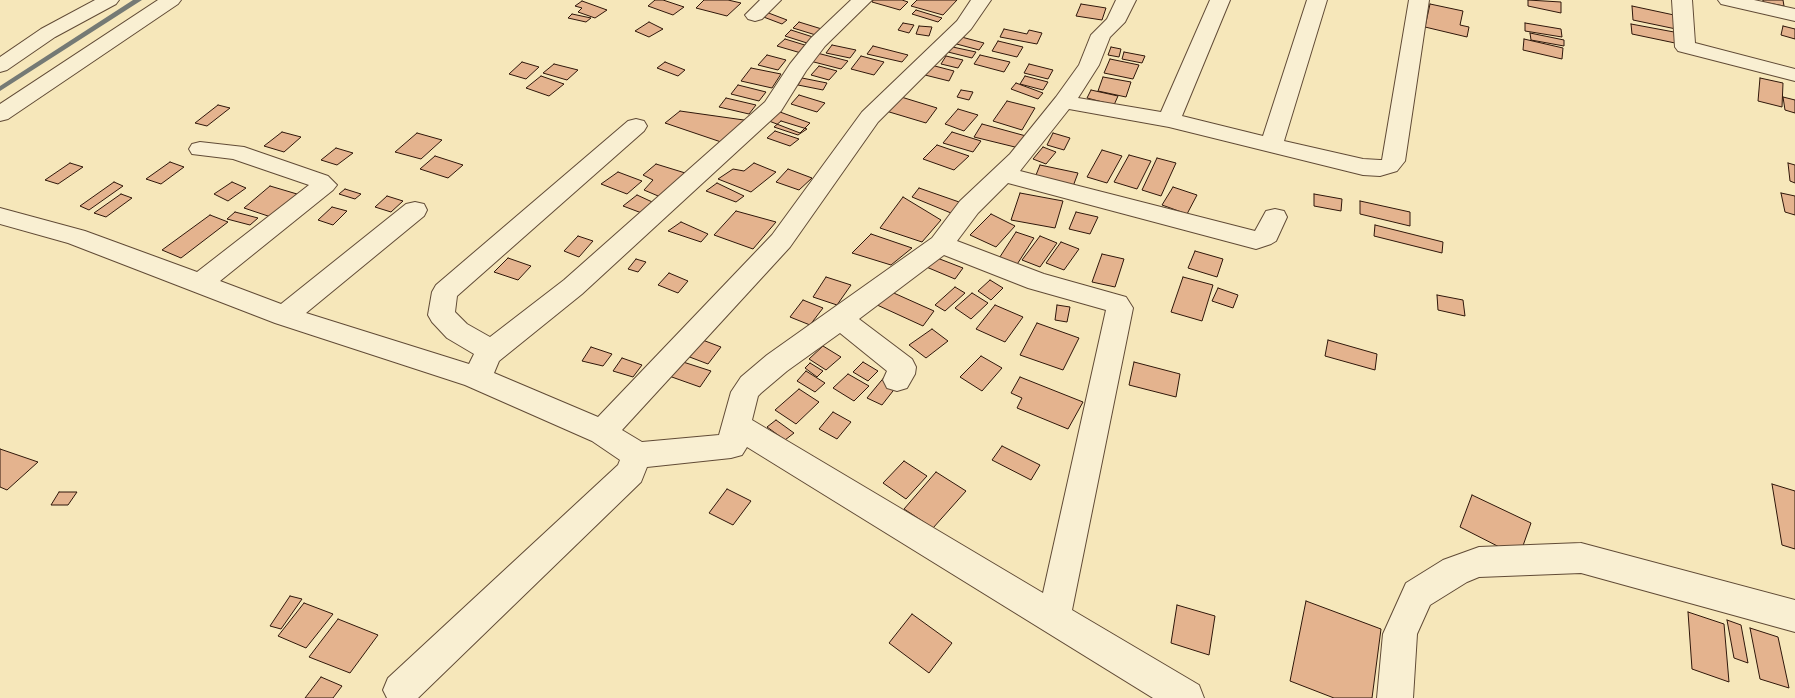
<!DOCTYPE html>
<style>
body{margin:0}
canvas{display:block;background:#f6e7ba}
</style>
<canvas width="1795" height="698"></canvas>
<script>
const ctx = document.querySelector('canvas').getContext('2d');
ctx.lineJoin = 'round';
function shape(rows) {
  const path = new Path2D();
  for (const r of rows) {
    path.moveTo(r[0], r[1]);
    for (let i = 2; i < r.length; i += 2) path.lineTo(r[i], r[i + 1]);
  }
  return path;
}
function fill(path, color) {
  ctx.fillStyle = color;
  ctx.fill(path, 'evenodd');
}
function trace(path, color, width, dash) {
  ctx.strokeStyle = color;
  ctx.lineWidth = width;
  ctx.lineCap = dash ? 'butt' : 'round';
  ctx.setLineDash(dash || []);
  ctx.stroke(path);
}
fill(shape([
 [133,0,142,0,0,91,0,86,133,0]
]), '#757a75');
const building = shape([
 [655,0,663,0,684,7,673,15,648,6,655,0],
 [704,0,728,0,741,3,727,16,696,8,704,0],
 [873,0,902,0,908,2,900,10,872,2,873,0],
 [917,0,957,0,943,15,911,6,917,0],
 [1528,0,1561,2,1561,13,1528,6,1528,0],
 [1763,0,1783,0,1784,6,1763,2,1763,0],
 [582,1,607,10,595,18,578,12,582,8,575,6,582,1],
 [1081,4,1106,8,1102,20,1076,16,1081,4],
 [1430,4,1463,11,1460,25,1469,27,1467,37,1425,27,1430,4],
 [1632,6,1674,15,1676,29,1633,20,1632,6],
 [916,10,942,18,938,22,912,14,916,10],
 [766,12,787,20,782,24,761,16,766,12],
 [572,14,591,18,586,22,568,18,572,14],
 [649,22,663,29,649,37,635,31,649,22],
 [799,22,825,30,819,36,793,28,799,22],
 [903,23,914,25,909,33,898,30,903,23],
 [1525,23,1561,29,1562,37,1525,31,1525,23],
 [1631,24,1674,32,1675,43,1632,34,1631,24],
 [919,26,932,27,929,36,916,34,919,26],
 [1783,26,1795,29,1795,39,1781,35,1783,26],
 [1004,29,1027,34,1029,30,1042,33,1037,44,1000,37,1004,29],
 [791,30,816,38,810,44,785,36,791,30],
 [1530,33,1564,40,1564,46,1531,40,1530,33],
 [954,35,984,43,979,50,949,42,954,35],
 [785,39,808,46,801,53,777,46,785,39],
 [1524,39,1563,48,1562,59,1523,50,1524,39],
 [998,41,1023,47,1017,57,992,51,998,41],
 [832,45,856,50,850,58,826,53,832,45],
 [873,46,908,55,902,62,867,54,873,46],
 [948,46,976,52,972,58,944,51,948,46],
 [1111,47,1121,49,1119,57,1108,55,1111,47],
 [1124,52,1145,56,1142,63,1122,59,1124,52],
 [817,53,848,61,841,69,810,61,817,53],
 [767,55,786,60,778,70,758,65,767,55],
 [980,55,1010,62,1004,72,974,64,980,55],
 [861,56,884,62,874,75,851,69,861,56],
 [946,56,963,60,958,68,941,64,946,56],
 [1110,59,1139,65,1133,79,1104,73,1110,59],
 [522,62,539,67,526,79,509,74,522,62],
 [665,62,685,70,678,76,657,68,665,62],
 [554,64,578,70,567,80,543,73,554,64],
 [1029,64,1053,70,1048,79,1024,73,1029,64],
 [931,65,954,71,949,81,925,75,931,65],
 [819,66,837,71,829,80,811,75,819,66],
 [751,68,781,74,772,88,741,81,751,68],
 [541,76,564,84,549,96,526,88,541,76],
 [1025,76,1048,82,1043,90,1020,84,1025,76],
 [1103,77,1131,82,1126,97,1098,91,1103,77],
 [802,78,827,83,823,90,798,85,802,78],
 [1760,78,1783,83,1782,107,1758,101,1760,78],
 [1016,83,1043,93,1038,99,1011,89,1016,83],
 [738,85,766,92,759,101,731,94,738,85],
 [961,90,973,92,969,100,957,97,961,90],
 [1091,90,1118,96,1114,105,1087,98,1091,90],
 [799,95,825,103,817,112,791,104,799,95],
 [898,96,937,108,926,123,886,111,898,96],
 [1783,97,1795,100,1795,113,1785,110,1783,97],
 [726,98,756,105,749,114,719,107,726,98],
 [1007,101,1035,108,1022,130,993,121,1007,101],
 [218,105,230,108,207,126,195,123,218,105],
 [958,109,978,115,964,131,945,124,958,109],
 [680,111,751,121,727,144,665,123,680,111],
 [780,112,810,123,800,133,769,121,780,112],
 [781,121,807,129,798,135,774,127,781,121],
 [982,124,1026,136,1019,148,974,137,982,124],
 [775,131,799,139,790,146,767,138,775,131],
 [282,132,301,137,284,152,264,146,282,132],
 [952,132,981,141,973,152,943,143,952,132],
 [417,133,442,140,421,159,395,152,417,133],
 [1053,133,1070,138,1064,150,1047,145,1053,133],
 [937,145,969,156,954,170,923,159,937,145],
 [1043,147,1056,152,1046,164,1033,159,1043,147],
 [336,148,353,153,337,165,321,160,336,148],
 [1102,150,1122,156,1107,183,1087,177,1102,150],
 [1129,155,1151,161,1137,189,1114,182,1129,155],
 [435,156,463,165,448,178,420,169,435,156],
 [1157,158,1176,163,1161,196,1142,190,1157,158],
 [170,162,184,167,161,184,146,179,170,162],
 [70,163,83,167,58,184,45,180,70,163],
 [754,163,776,172,751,192,718,179,733,169,744,171,754,163],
 [1788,163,1795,165,1795,183,1790,181,1788,163],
 [656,164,695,176,670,201,644,190,653,180,643,175,656,164],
 [1040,165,1078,173,1072,189,1034,180,1040,165],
 [788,169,812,178,799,190,776,182,788,169],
 [618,172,642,181,627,194,601,184,618,172],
 [114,182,123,186,89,210,80,206,114,182],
 [232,182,246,188,228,201,214,194,232,182],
 [717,183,744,196,736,202,706,191,717,183],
 [270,186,297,194,271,217,244,208,270,186],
 [1173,187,1197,195,1187,214,1162,205,1173,187],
 [919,188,962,203,951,213,912,197,919,188],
 [345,189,361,194,355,199,339,194,345,189],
 [1020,193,1063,201,1055,228,1011,220,1020,193],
 [1781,193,1795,196,1795,215,1785,212,1781,193],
 [121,194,132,198,106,217,94,213,121,194],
 [1314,194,1342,199,1341,211,1314,206,1314,194],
 [637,195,661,206,647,215,623,206,637,195],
 [387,196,403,201,391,212,375,207,387,196],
 [903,197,941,220,922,242,880,228,903,197],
 [1360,201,1410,212,1410,226,1360,214,1360,201],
 [332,207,347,211,333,225,318,220,332,207],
 [736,211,776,222,753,249,714,235,736,211],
 [235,212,258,218,250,225,227,219,235,212],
 [1076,212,1098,217,1090,234,1069,229,1076,212],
 [991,214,1015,226,996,247,970,235,991,214],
 [210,215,228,222,181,258,162,250,210,215],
 [681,222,708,234,701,242,668,231,681,222],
 [1375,225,1443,242,1442,253,1374,236,1375,225],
 [1016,232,1034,238,1014,269,996,263,1016,232],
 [871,234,912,248,891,265,852,253,871,234],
 [578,236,593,241,579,257,564,251,578,236],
 [1040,236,1057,243,1040,267,1022,260,1040,236],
 [1061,242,1079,249,1064,270,1046,263,1061,242],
 [1195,251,1223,259,1217,277,1188,268,1195,251],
 [1102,254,1124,259,1115,287,1092,282,1102,254],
 [932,256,963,268,955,279,924,266,932,256],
 [508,258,531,266,518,280,494,272,508,258],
 [636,259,646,262,638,272,628,269,636,259],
 [669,273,688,281,678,293,658,285,669,273],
 [826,277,851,285,837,305,813,297,826,277],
 [1183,277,1213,285,1202,321,1171,312,1183,277],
 [990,280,1003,288,991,300,978,291,990,280],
 [955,287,965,293,945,311,935,305,955,287],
 [1218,288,1238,295,1233,308,1212,301,1218,288],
 [887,290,934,311,923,326,875,304,887,290],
 [972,293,988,303,971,319,955,308,972,293],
 [1437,295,1463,300,1465,316,1438,310,1437,295],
 [803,300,823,308,810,325,790,317,803,300],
 [995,305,1023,317,1005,342,976,329,995,305],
 [1057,305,1070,307,1067,322,1055,320,1057,305],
 [1037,323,1079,338,1063,370,1020,355,1037,323],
 [932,329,948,341,926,358,909,345,932,329],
 [700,339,721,347,708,364,687,356,700,339],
 [1328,340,1377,354,1375,370,1325,356,1328,340],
 [823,346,841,357,826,370,809,359,823,346],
 [591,347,612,354,603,366,582,361,591,347],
 [981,356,1002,368,982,391,960,377,981,356],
 [622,358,642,365,633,377,613,371,622,358],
 [680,361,711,371,700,387,669,376,680,361],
 [863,362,878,371,868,381,853,372,863,362],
 [1134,362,1180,374,1176,397,1129,385,1134,362],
 [810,363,823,371,817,377,805,368,810,363],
 [806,371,825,383,815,392,797,381,806,371],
 [848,374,869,386,854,401,833,388,848,374],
 [886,375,900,382,882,405,867,398,886,375],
 [1020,377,1083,402,1068,429,1017,408,1022,398,1011,393,1020,377],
 [799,389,819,402,796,424,775,410,799,389],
 [833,412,851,422,837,439,819,429,833,412],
 [776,420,794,433,785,440,767,427,776,420],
 [1002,446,1040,465,1031,480,992,460,1002,446],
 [0,449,38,462,7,490,0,487,0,449],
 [904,461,927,476,906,499,883,483,904,461],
 [936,472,966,491,933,528,904,509,936,472],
 [1772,484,1795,491,1795,549,1782,545,1772,484],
 [727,489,751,501,733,525,709,513,727,489],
 [59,492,77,492,68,505,51,505,59,492],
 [1472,495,1531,523,1519,557,1460,527,1472,495],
 [290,596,302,599,281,629,270,626,290,596],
 [1306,601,1381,629,1372,698,1334,698,1290,681,1306,601],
 [304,603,333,614,306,648,278,636,304,603],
 [1177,605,1215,616,1209,655,1171,643,1177,605],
 [1688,612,1724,624,1729,682,1692,669,1688,612],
 [912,614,952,643,929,673,889,643,912,614],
 [338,619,378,635,350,673,309,657,338,619],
 [1727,620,1741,625,1748,663,1734,658,1727,620],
 [1750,628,1778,637,1789,688,1760,679,1750,628],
 [321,677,342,686,333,698,305,698,321,677]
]);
fill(building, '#e4b38e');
trace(building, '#2f170a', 1);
const street = shape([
 [95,0,119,0,116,4,55,37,7,70,0,72,0,57,41,29,95,0],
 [158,0,181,0,178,4,8,119,0,121,0,104,158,0],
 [760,0,781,0,762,19,755,21,748,19,745,15,760,0],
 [851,0,872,0,825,46,806,71,781,111,582,294,499,361,494,373,598,417,772,235,862,112,957,21,971,0,991,0,971,29,878,122,790,247,622,430,642,442,719,435,731,392,741,377,767,355,932,238,960,201,1010,154,1056,97,1079,65,1091,35,1107,19,1116,0,1136,0,1125,22,1110,37,1099,65,1078,98,1161,112,1210,0,1230,0,1182,116,1263,136,1307,0,1327,0,1284,141,1363,159,1380,160,1382,160,1409,0,1429,0,1405,161,1397,171,1380,176,1363,175,1169,127,1069,109,1020,171,1255,231,1266,211,1275,209,1284,211,1287,217,1276,241,1271,244,1256,249,1008,183,978,213,957,241,1044,274,1126,297,1133,308,1072,610,1199,685,1204,698,1153,698,747,447,742,455,731,458,647,467,641,482,418,698,387,698,383,690,388,678,618,465,620,460,592,441,465,385,275,323,68,243,0,224,0,208,85,231,197,272,309,185,233,159,192,154,189,149,192,144,200,142,244,147,328,176,337,185,333,190,220,281,281,304,406,204,415,202,424,204,427,210,424,216,306,313,469,364,474,354,447,338,432,322,428,315,432,292,436,285,628,121,636,119,644,121,647,126,644,131,457,296,455,312,467,324,490,337,564,280,765,102,790,64,811,38,851,0],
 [944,255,1028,288,1106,310,1043,593,752,420,758,396,761,393,787,371,840,333,887,371,883,380,887,388,897,391,907,388,915,374,916,367,912,359,859,319,944,255],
 [1672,0,1692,0,1695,43,1795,69,1795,81,1678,51,1675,47,1672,0],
 [1718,0,1754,0,1795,9,1795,21,1721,4,1718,0],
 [1581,543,1795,600,1795,632,1581,573,1479,577,1467,582,1430,605,1417,634,1413,698,1377,698,1383,634,1406,583,1443,560,1479,547,1581,543]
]);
trace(street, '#614b36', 2);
fill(street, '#f9efd2');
</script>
